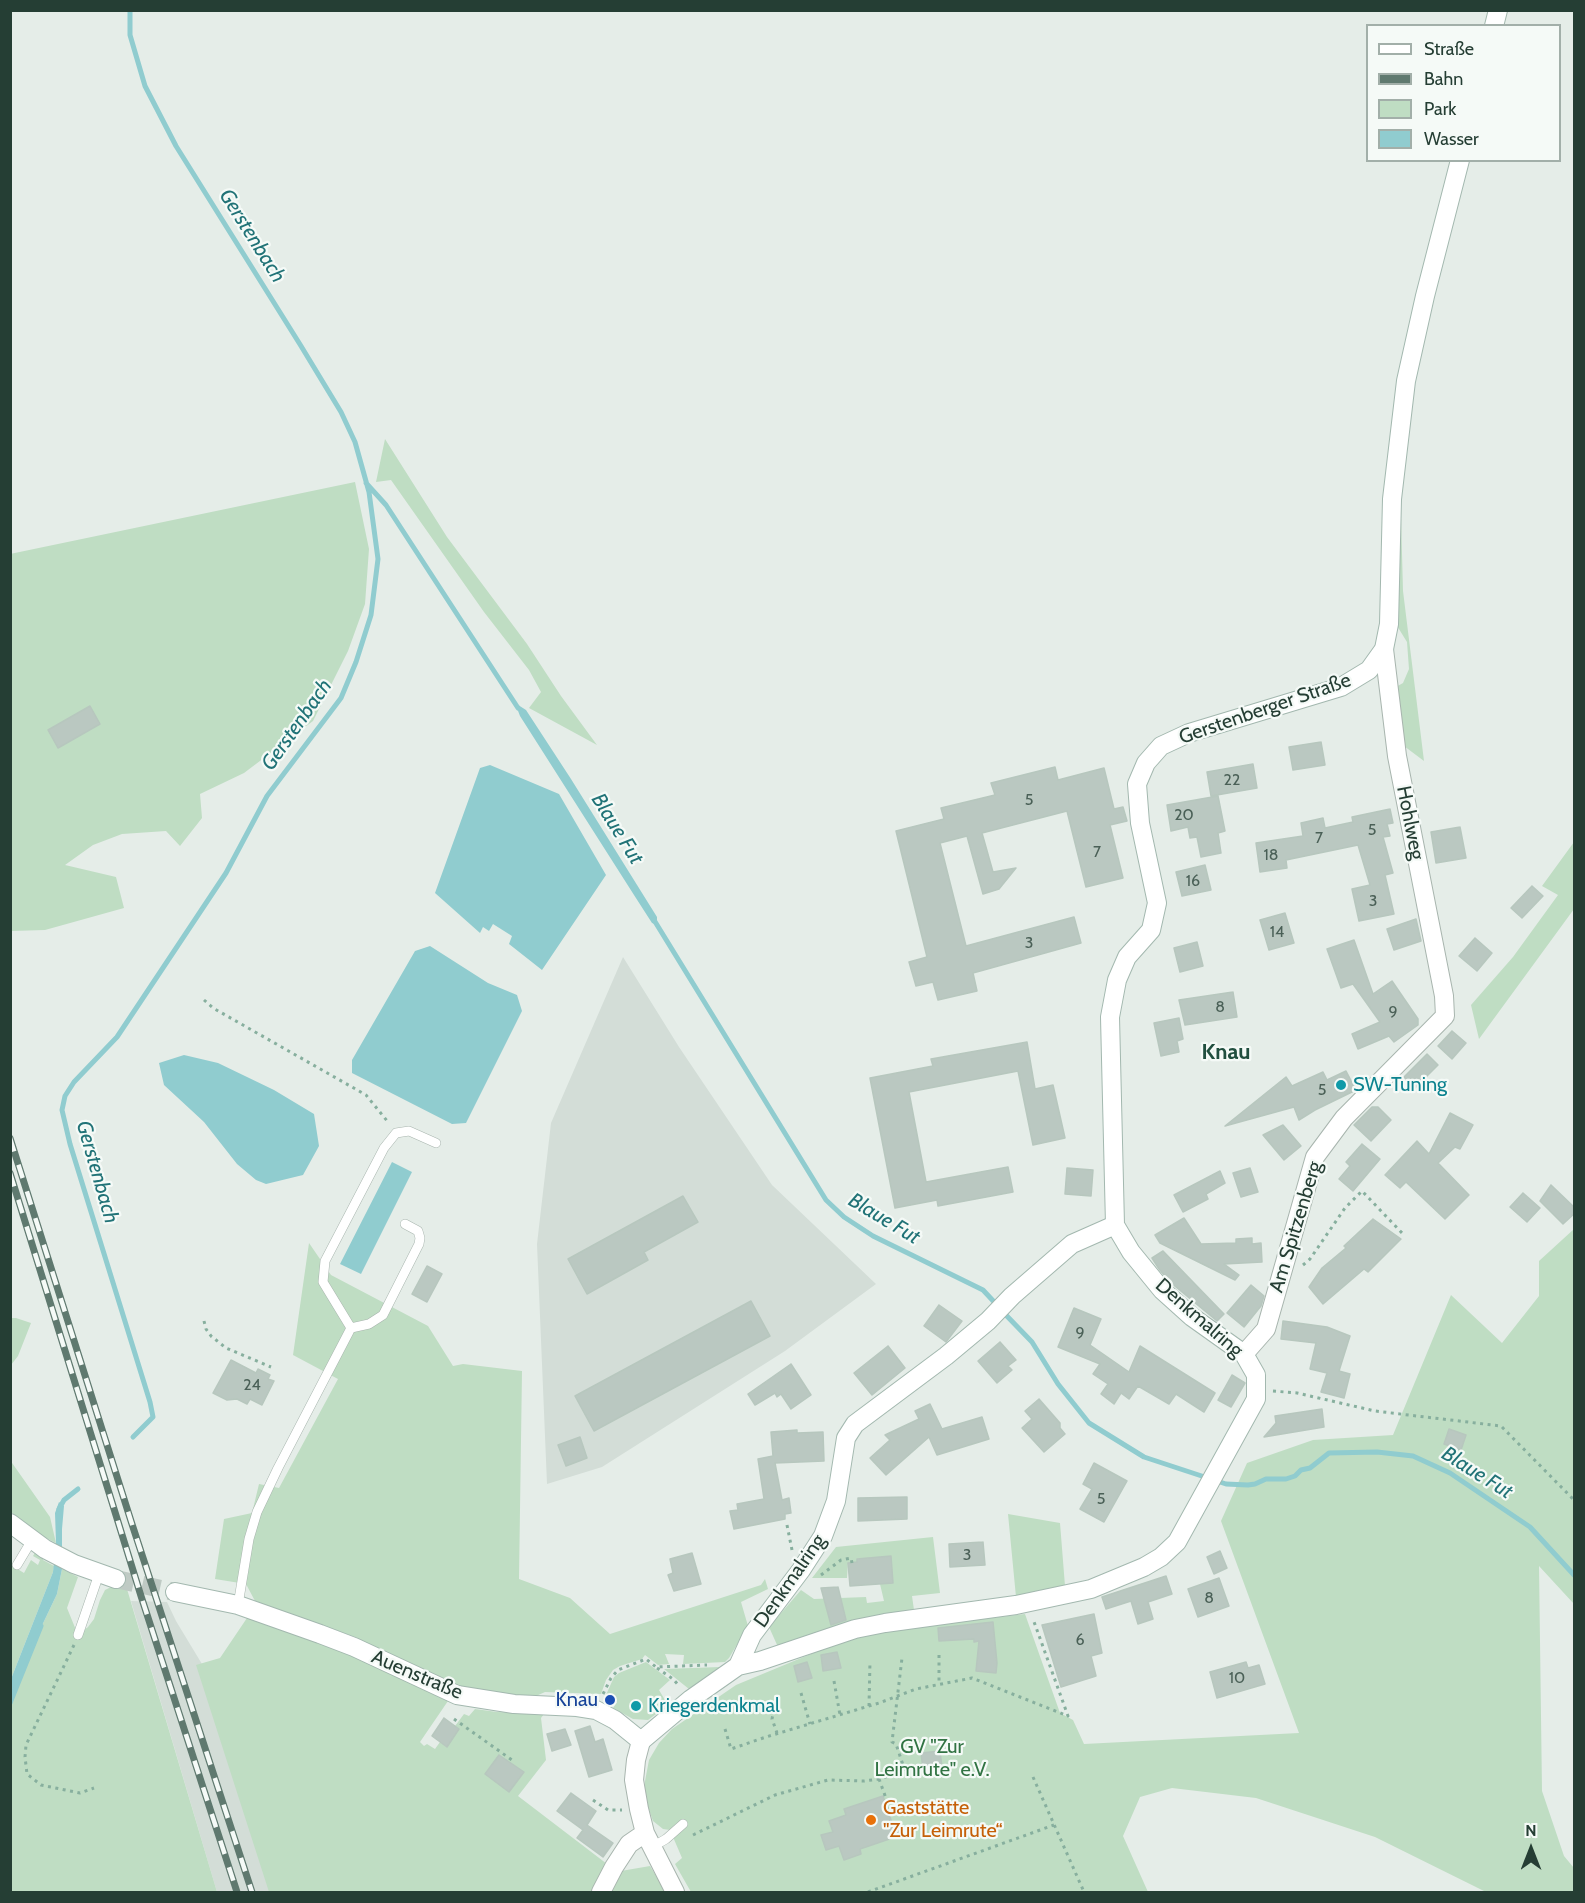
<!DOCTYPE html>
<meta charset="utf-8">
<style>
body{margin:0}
#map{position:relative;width:1585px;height:1903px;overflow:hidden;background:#e5ede8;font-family:Cabin,sans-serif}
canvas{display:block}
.frame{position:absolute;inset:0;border:12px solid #253e34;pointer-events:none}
.legend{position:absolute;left:1366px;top:24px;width:195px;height:138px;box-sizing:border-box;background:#f5faf7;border:2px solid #a2afa9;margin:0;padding:8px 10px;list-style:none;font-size:18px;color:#253e34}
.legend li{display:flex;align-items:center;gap:12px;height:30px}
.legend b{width:30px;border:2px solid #a2afa9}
.north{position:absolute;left:1501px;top:1819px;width:60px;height:60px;-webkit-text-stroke:4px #f5faf7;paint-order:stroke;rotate:0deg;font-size:16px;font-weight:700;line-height:24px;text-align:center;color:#253e34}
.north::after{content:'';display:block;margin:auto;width:21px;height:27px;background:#253e34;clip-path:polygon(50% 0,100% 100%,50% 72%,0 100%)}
</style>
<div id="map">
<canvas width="1585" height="1903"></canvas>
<div class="frame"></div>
<ul class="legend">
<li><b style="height:8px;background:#fff"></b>Straße</li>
<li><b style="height:8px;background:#5f796f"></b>Bahn</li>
<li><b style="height:16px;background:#bfddc3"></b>Park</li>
<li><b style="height:16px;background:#90cccf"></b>Wasser</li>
</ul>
<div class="north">N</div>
</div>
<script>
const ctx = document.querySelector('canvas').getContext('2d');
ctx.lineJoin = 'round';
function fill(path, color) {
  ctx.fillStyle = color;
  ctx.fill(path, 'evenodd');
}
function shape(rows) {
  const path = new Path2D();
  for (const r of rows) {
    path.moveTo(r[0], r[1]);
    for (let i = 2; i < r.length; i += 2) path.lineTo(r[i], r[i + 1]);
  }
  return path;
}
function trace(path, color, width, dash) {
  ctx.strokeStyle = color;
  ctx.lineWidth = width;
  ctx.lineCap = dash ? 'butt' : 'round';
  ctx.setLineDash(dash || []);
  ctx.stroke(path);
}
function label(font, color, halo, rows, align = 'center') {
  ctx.font = font + ' Cabin,sans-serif';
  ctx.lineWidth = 4.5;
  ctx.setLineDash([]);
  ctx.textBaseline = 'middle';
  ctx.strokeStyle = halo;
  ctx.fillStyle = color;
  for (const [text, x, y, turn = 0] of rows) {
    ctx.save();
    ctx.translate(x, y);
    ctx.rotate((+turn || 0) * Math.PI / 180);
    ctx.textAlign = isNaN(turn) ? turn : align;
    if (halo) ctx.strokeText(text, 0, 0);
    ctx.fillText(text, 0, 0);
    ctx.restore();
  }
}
fill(shape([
 [623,957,679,1047,772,1185,876,1284,785,1351,602,1467,547,1484,537,1244,551,1123],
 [131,1601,167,1602,176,1621,205,1669,272,1892,217,1892]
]), '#d3ddd7');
fill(shape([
 [385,439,447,537,527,644,561,696,597,745,529,708,541,692,529,670,484,612,391,480,376,482],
 [355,482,369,549,365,604,348,651,313,721,244,773,200,794,202,818,180,846,166,831,122,834,93,845,65,865,116,877,124,908,45,930,11,931,10,554],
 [1401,516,1403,591,1424,761,1400,743,1396,687,1403,683,1409,669,1407,642,1394,621,1397,517],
 [1574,842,1574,909,1479,1039,1471,1005,1513,957,1558,895,1542,886],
 [1574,1229,1574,1604,1539,1566,1542,1791,1564,1856,1574,1868,1574,1892,1486,1892,1375,1837,1256,1798,1172,1788,1140,1797,1123,1836,1148,1892,691,1892,675,1864,682,1858,670,1830,663,1829,653,1821,645,1798,645,1781,649,1760,659,1743,672,1729,736,1685,835,1644,875,1631,1025,1614,1060,1713,1073,1720,1084,1744,1299,1733,1221,1521,1247,1463,1313,1440,1393,1435,1451,1295,1502,1343,1539,1296,1539,1261],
 [309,1243,331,1275,428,1326,453,1366,463,1364,522,1371,519,1579,570,1598,610,1634,761,1585,765,1579,768,1589,741,1602,748,1626,729,1658,725,1662,683,1664,684,1655,665,1654,669,1664,658,1665,645,1655,642,1659,620,1666,613,1670,606,1680,601,1694,545,1692,536,1696,503,1694,452,1686,355,1637,255,1601,246,1584,215,1579,224,1519,252,1513,259,1484,279,1488,338,1379,293,1355],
 [11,1318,16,1318,31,1323,18,1356,11,1365],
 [10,1460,50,1517,56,1543,44,1537,11,1512],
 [1008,1514,1060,1523,1065,1586,1016,1597],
 [933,1537,940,1593,912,1596,914,1610,861,1620,778,1647,769,1627,801,1590,814,1599,866,1597,867,1603,884,1601,880,1584,893,1583,891,1556,857,1559,857,1562,848,1563,847,1578,812,1578,836,1547],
 [36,1551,43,1557,43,1560,54,1566,53,1572,11,1679,11,1565,24,1573,31,1560,38,1565,40,1560,33,1556],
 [62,1569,78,1577,67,1608,78,1635,88,1627,94,1619,100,1600,105,1590,113,1586,127,1589,217,1892,11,1892,10,1700,28,1655,57,1594],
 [247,1618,303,1635,340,1650,448,1701,420,1742,424,1746,427,1744,435,1749,440,1742,447,1747,459,1729,455,1726,464,1714,469,1716,475,1709,497,1712,544,1714,541,1718,546,1760,518,1796,607,1864,592,1892,269,1892,196,1665,220,1658],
 [646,1662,670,1680,659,1690,668,1705,648,1720,633,1719,613,1708,617,1702,606,1695,614,1677,619,1673],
 [720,1667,689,1689,664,1669],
 [650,1866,666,1892,610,1892,621,1871]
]), '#bfddc3');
fill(shape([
 [515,703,526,710,571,779,657,917,657,925,652,923,634,895,520,716],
 [490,765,559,794,606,875,542,970,509,944,512,936,493,924,489,931,483,927,480,933,435,893,480,768],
 [430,946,488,983,517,995,522,1011,466,1123,452,1124,352,1073,352,1060,415,951],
 [184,1055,218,1063,274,1090,314,1114,319,1146,303,1175,266,1184,256,1180,237,1164,204,1122,164,1085,159,1063],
 [392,1162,412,1172,361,1274,340,1264],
 [59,1502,64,1506,62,1529,62,1569,57,1594,28,1655,11,1700,11,1679,53,1572,56,1543,55,1513]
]), '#90cccf');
trace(shape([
 [130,10,130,35,145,86,176,146,301,346,341,412,355,442,369,492,378,559,371,615,356,662,341,698,267,796,226,873,117,1037,74,1082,65,1096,62,1110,70,1144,150,1402,153,1417,133,1437],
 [366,483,386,505,518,708],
 [654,920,826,1200,844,1217,873,1236,983,1290,997,1305],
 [1003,1312,1032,1342,1058,1384,1089,1423,1144,1457,1226,1484,1248,1485,1255,1484,1266,1479,1286,1479,1295,1476,1301,1470,1310,1468,1329,1453,1377,1452,1413,1456,1450,1473,1530,1527,1574,1575],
 [59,1509,64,1500,78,1489],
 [10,1703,41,1626]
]), '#90cccf', 5);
const building = shape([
 [90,706,100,724,58,748,48,730,90,706],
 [1321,742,1325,765,1293,770,1289,747,1321,742],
 [1253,764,1257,788,1211,796,1207,772,1253,764],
 [1055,767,1058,780,1104,768,1114,809,1123,807,1127,821,1110,825,1123,878,1086,887,1067,811,982,833,993,872,1016,868,999,889,983,894,967,836,940,843,966,946,1074,917,1081,943,973,973,977,991,938,1000,933,982,916,986,909,962,927,957,896,831,944,819,941,808,995,795,991,783,1055,767],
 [1218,796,1225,831,1218,833,1221,853,1201,857,1197,837,1190,838,1188,827,1171,831,1167,805,1218,796],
 [1390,809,1393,823,1387,824,1390,836,1383,837,1393,873,1385,875,1394,914,1359,921,1352,889,1370,885,1358,845,1286,860,1287,868,1260,872,1256,843,1303,836,1301,823,1323,818,1325,828,1353,822,1352,817,1390,809],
 [1460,827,1466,858,1436,863,1431,832,1460,827],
 [1205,865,1211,890,1182,896,1176,872,1205,865],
 [1532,886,1543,896,1522,918,1511,908,1532,886],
 [1285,913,1294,943,1269,950,1260,920,1285,913],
 [1416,919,1421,941,1394,950,1387,929,1416,919],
 [1475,938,1492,953,1477,971,1459,956,1475,938],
 [1354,940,1373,994,1392,981,1418,1019,1418,1025,1394,1042,1389,1036,1358,1049,1352,1034,1380,1022,1353,984,1341,988,1327,949,1354,940],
 [1197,942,1203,966,1180,972,1174,948,1197,942],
 [1233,992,1237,1017,1185,1025,1179,1000,1233,992],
 [1179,1018,1183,1039,1177,1041,1179,1052,1161,1056,1154,1023,1179,1018],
 [1452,1031,1466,1043,1452,1059,1438,1046,1452,1031],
 [1027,1042,1035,1089,1053,1085,1065,1138,1033,1145,1018,1071,909,1092,926,1182,1008,1167,1013,1192,938,1206,937,1200,895,1208,870,1078,933,1066,931,1059,1027,1042],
 [1427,1054,1438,1065,1415,1088,1404,1077,1427,1054],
 [1346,1071,1356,1090,1315,1110,1299,1120,1294,1107,1225,1126,1286,1077,1292,1086,1323,1072,1327,1080,1346,1071],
 [1372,1107,1378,1107,1391,1120,1371,1141,1354,1125,1372,1107],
 [1450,1113,1473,1125,1460,1149,1455,1147,1438,1163,1469,1195,1445,1219,1406,1182,1400,1188,1385,1175,1417,1141,1429,1154,1450,1113],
 [1283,1125,1301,1146,1284,1160,1263,1135,1283,1125],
 [1362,1144,1380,1159,1353,1191,1339,1179,1350,1166,1346,1162,1362,1144],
 [1067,1168,1093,1170,1091,1196,1065,1194,1067,1168],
 [1250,1168,1258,1192,1241,1197,1233,1173,1250,1168],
 [1220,1171,1225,1183,1206,1194,1208,1199,1183,1212,1174,1195,1220,1171],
 [1551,1185,1575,1208,1575,1213,1563,1224,1540,1201,1551,1185],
 [1523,1193,1540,1208,1527,1222,1510,1207,1523,1193],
 [683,1196,698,1222,644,1252,648,1260,587,1294,568,1259,683,1196],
 [1184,1218,1201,1244,1236,1243,1236,1239,1252,1238,1252,1244,1261,1243,1262,1262,1224,1264,1239,1275,1235,1280,1160,1243,1155,1235,1184,1218],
 [1373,1219,1401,1239,1368,1272,1364,1269,1323,1304,1309,1287,1322,1268,1346,1248,1344,1246,1373,1219],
 [1163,1251,1224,1314,1217,1321,1170,1282,1159,1269,1152,1258,1163,1251],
 [427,1266,442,1274,427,1302,412,1294,427,1266],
 [1251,1285,1264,1296,1261,1306,1244,1327,1227,1313,1251,1285],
 [751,1301,770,1336,594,1431,575,1396,751,1301],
 [939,1305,962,1321,946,1342,924,1326,939,1305],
 [1074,1308,1101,1319,1090,1345,1129,1372,1140,1346,1215,1393,1204,1412,1176,1394,1169,1404,1138,1386,1129,1399,1121,1393,1114,1404,1101,1394,1108,1384,1093,1374,1100,1364,1058,1347,1074,1308],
 [1283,1321,1327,1327,1350,1336,1339,1371,1350,1374,1344,1398,1321,1392,1327,1373,1310,1369,1316,1343,1281,1339,1283,1321],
 [1000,1342,1016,1360,1008,1366,1012,1370,997,1383,978,1361,1000,1342],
 [888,1346,905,1368,872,1395,854,1373,888,1346],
 [231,1360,256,1373,258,1369,270,1375,268,1379,274,1381,262,1405,250,1399,247,1404,237,1399,227,1400,213,1393,231,1360],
 [791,1364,811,1395,791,1409,781,1394,777,1397,775,1393,755,1405,748,1394,791,1364],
 [1232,1375,1245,1383,1231,1407,1218,1400,1232,1375],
 [1039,1399,1060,1423,1060,1428,1065,1434,1044,1452,1022,1428,1032,1419,1025,1411,1039,1399],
 [930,1404,942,1429,982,1417,989,1439,937,1455,929,1437,886,1475,870,1458,890,1440,885,1435,919,1419,915,1411,930,1404],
 [1322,1409,1324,1427,1264,1437,1276,1423,1275,1416,1322,1409],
 [1449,1429,1466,1435,1461,1450,1444,1444,1449,1429],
 [797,1430,797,1433,823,1432,824,1461,775,1463,782,1500,789,1498,791,1513,785,1514,785,1519,734,1529,730,1511,738,1510,737,1504,764,1499,758,1459,773,1456,771,1432,797,1430],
 [580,1437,587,1458,566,1466,558,1445,580,1437],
 [1094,1463,1127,1481,1104,1522,1080,1509,1092,1489,1083,1484,1094,1463],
 [907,1497,907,1519,858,1521,858,1498,907,1497],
 [983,1542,985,1565,950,1567,949,1544,983,1542],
 [1220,1551,1227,1568,1214,1574,1207,1557,1220,1551],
 [692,1553,701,1584,674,1591,668,1575,673,1573,670,1559,692,1553],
 [891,1556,893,1583,850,1586,848,1563,857,1562,857,1559,891,1556],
 [1166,1576,1172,1594,1148,1602,1153,1619,1138,1624,1131,1601,1106,1609,1102,1597,1166,1576],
 [1219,1578,1229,1606,1198,1617,1188,1589,1219,1578],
 [838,1587,846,1620,831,1625,821,1588,838,1587],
 [1094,1614,1102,1653,1091,1656,1096,1676,1061,1687,1042,1625,1094,1614],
 [993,1622,997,1663,996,1673,976,1671,979,1641,974,1642,974,1639,939,1641,938,1628,993,1622],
 [837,1652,841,1668,823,1671,821,1655,837,1652],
 [807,1662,812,1678,798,1682,794,1666,807,1662],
 [1246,1662,1248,1668,1259,1665,1265,1684,1217,1698,1210,1672,1246,1662],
 [444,1718,459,1729,447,1747,432,1736,444,1718],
 [590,1726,595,1742,603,1739,612,1770,589,1777,575,1731,590,1726],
 [565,1729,571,1745,552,1751,547,1734,565,1729],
 [940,1751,942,1767,923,1769,921,1753,940,1751],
 [499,1755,524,1772,509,1792,485,1774,499,1755],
 [571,1793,596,1811,587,1825,613,1843,603,1857,577,1838,583,1830,557,1811,571,1793],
 [883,1796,892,1823,896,1822,901,1835,860,1849,861,1854,844,1860,839,1846,826,1850,821,1835,833,1832,829,1821,846,1815,844,1809,883,1796]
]);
fill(building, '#bac8c1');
trace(building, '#b7c7be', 1.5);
trace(shape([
 [116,1579,175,1592]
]), '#bfcac4', 18, [18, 9]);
const lane = shape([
 [351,1328,323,1282,325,1261,384,1148,396,1133,409,1131,436,1143],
 [17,1565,32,1540],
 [238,1605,249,1539,257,1512,278,1468,351,1328,369,1324,383,1315,419,1244,420,1238,418,1231,405,1224],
 [78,1635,99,1574],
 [652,1847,666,1839,683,1824]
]);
const street = shape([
 [1244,1354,1266,1329,1315,1157,1344,1118,1445,1016,1444,996,1397,756,1384,649],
 [641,1741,636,1760,634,1780,639,1809,645,1833,675,1892],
 [601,1892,614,1867,629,1844,645,1833]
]);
const secondary = shape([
 [1494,26,1498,10],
 [10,1523,45,1549,74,1564,116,1579],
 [175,1592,238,1605,320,1634,354,1647,457,1695,514,1704,577,1707,596,1710,615,1720,641,1741,691,1699,738,1666,760,1661,855,1629,885,1623,1016,1605,1091,1589,1144,1567,1161,1557,1177,1542,1256,1399,1256,1375,1244,1354,1192,1317,1162,1290,1131,1252,1115,1225,1110,1017,1117,980,1127,957,1151,930,1157,903,1140,823,1137,784,1146,763,1161,746,1189,733,1341,687,1369,670,1384,649,1389,624,1392,499,1406,381,1425,296,1460,160],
 [738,1666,752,1635,801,1570,823,1536,836,1501,846,1438,855,1424,946,1356,988,1321,1012,1296,1072,1244,1115,1225]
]);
trace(lane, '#a8b5ae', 10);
trace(street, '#a8b5ae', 20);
trace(secondary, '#a3b8af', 20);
trace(shape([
 [204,1000,213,1008,366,1095,388,1122],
 [1303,1265,1310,1259,1345,1208,1362,1191,1403,1234],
 [204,1321,206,1329,211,1336,226,1348,271,1367],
 [1273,1391,1297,1393,1375,1411,1501,1426,1574,1500],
 [787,1525,792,1550],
 [821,1575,841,1560,851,1558,852,1563],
 [74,1645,26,1745,25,1757,27,1774,41,1785,80,1793,94,1788],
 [939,1655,939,1684],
 [657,1668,673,1679,680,1687],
 [834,1681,840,1715],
 [801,1693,810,1724],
 [603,1694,611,1678,618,1670,646,1659,656,1667,707,1665],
 [869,1706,870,1661],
 [774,1709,772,1719,777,1733],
 [454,1719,512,1760],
 [725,1729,731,1749,766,1737,879,1703,916,1689,972,1678,1068,1716,1033,1619],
 [1033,1777,1084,1892],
 [879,1779,891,1812,889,1813],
 [593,1800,608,1810,622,1810],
 [693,1835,775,1795,828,1780,864,1781,879,1779,905,1771,896,1744,892,1742,902,1658],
 [868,1892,1054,1825]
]), '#87af9e', 3, [3, 4.5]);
trace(lane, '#fff', 9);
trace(street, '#fff', 18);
trace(secondary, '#fff', 18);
const rail = shape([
 [10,1138,131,1521,252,1892],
 [10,1173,141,1596,237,1892]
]);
trace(rail, '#5f796f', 7);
trace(rail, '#f5faf7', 4.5, [14]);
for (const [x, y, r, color] of [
 [1341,1085,6,"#0f9aa8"],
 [610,1700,6,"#1a4fb4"],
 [636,1706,6,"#0f9aa8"],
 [871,1820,6,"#e8710a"]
]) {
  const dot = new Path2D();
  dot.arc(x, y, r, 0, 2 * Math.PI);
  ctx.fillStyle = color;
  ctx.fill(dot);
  trace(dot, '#f5faf7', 2);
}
label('16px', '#4a6057', null, [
 ["22",1232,780],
 ["5",1029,800],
 ["20",1184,815],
 ["5",1372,830],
 ["7",1319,838],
 ["7",1097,852],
 ["18",1271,855],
 ["16",1193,881],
 ["3",1373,901],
 ["14",1277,932],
 ["3",1029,943],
 ["8",1220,1007],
 ["9",1393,1012],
 ["5",1322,1090],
 ["9",1080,1333],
 ["24",252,1385],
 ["5",1101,1499],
 ["3",967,1555],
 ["8",1209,1598],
 ["6",1080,1640],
 ["10",1237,1678]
]);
label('20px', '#253e34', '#f5faf7', [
 ["Gerstenberger Straße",1265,709,-19],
 ["Hohlweg",1410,823,79],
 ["Am Spitzenberg",1296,1227,-73],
 ["Denkmalring",1199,1318,41],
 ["Denkmalring",790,1581,-55],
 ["Auenstraße",417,1675,23]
]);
label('20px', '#0d838f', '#f5faf7', [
 ["SW-Tuning",1353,1085],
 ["Kriegerdenkmal",648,1706]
], 'left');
label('20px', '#164399', '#f5faf7', [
 ["Knau",598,1700]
], 'right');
label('20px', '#317343', '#f5faf7', [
 ["GV \"Zur",932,1747],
 ["Leimrute\" e.V.",932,1770]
]);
label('20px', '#c56008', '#f5faf7', [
 ["Gaststätte",883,1808],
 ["\"Zur Leimrute“",883,1831]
], 'left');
label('italic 21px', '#217377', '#f5faf7', [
 ["Gerstenbach",252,236,58],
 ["Gerstenbach",297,725,-55],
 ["Blaue Fut",617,829,58],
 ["Gerstenbach",97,1172,74],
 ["Blaue Fut",884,1219,31],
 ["Blaue Fut",1477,1473,32]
]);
label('bold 22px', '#214f3f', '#f5faf7', [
 ["Knau",1226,1053]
]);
</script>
